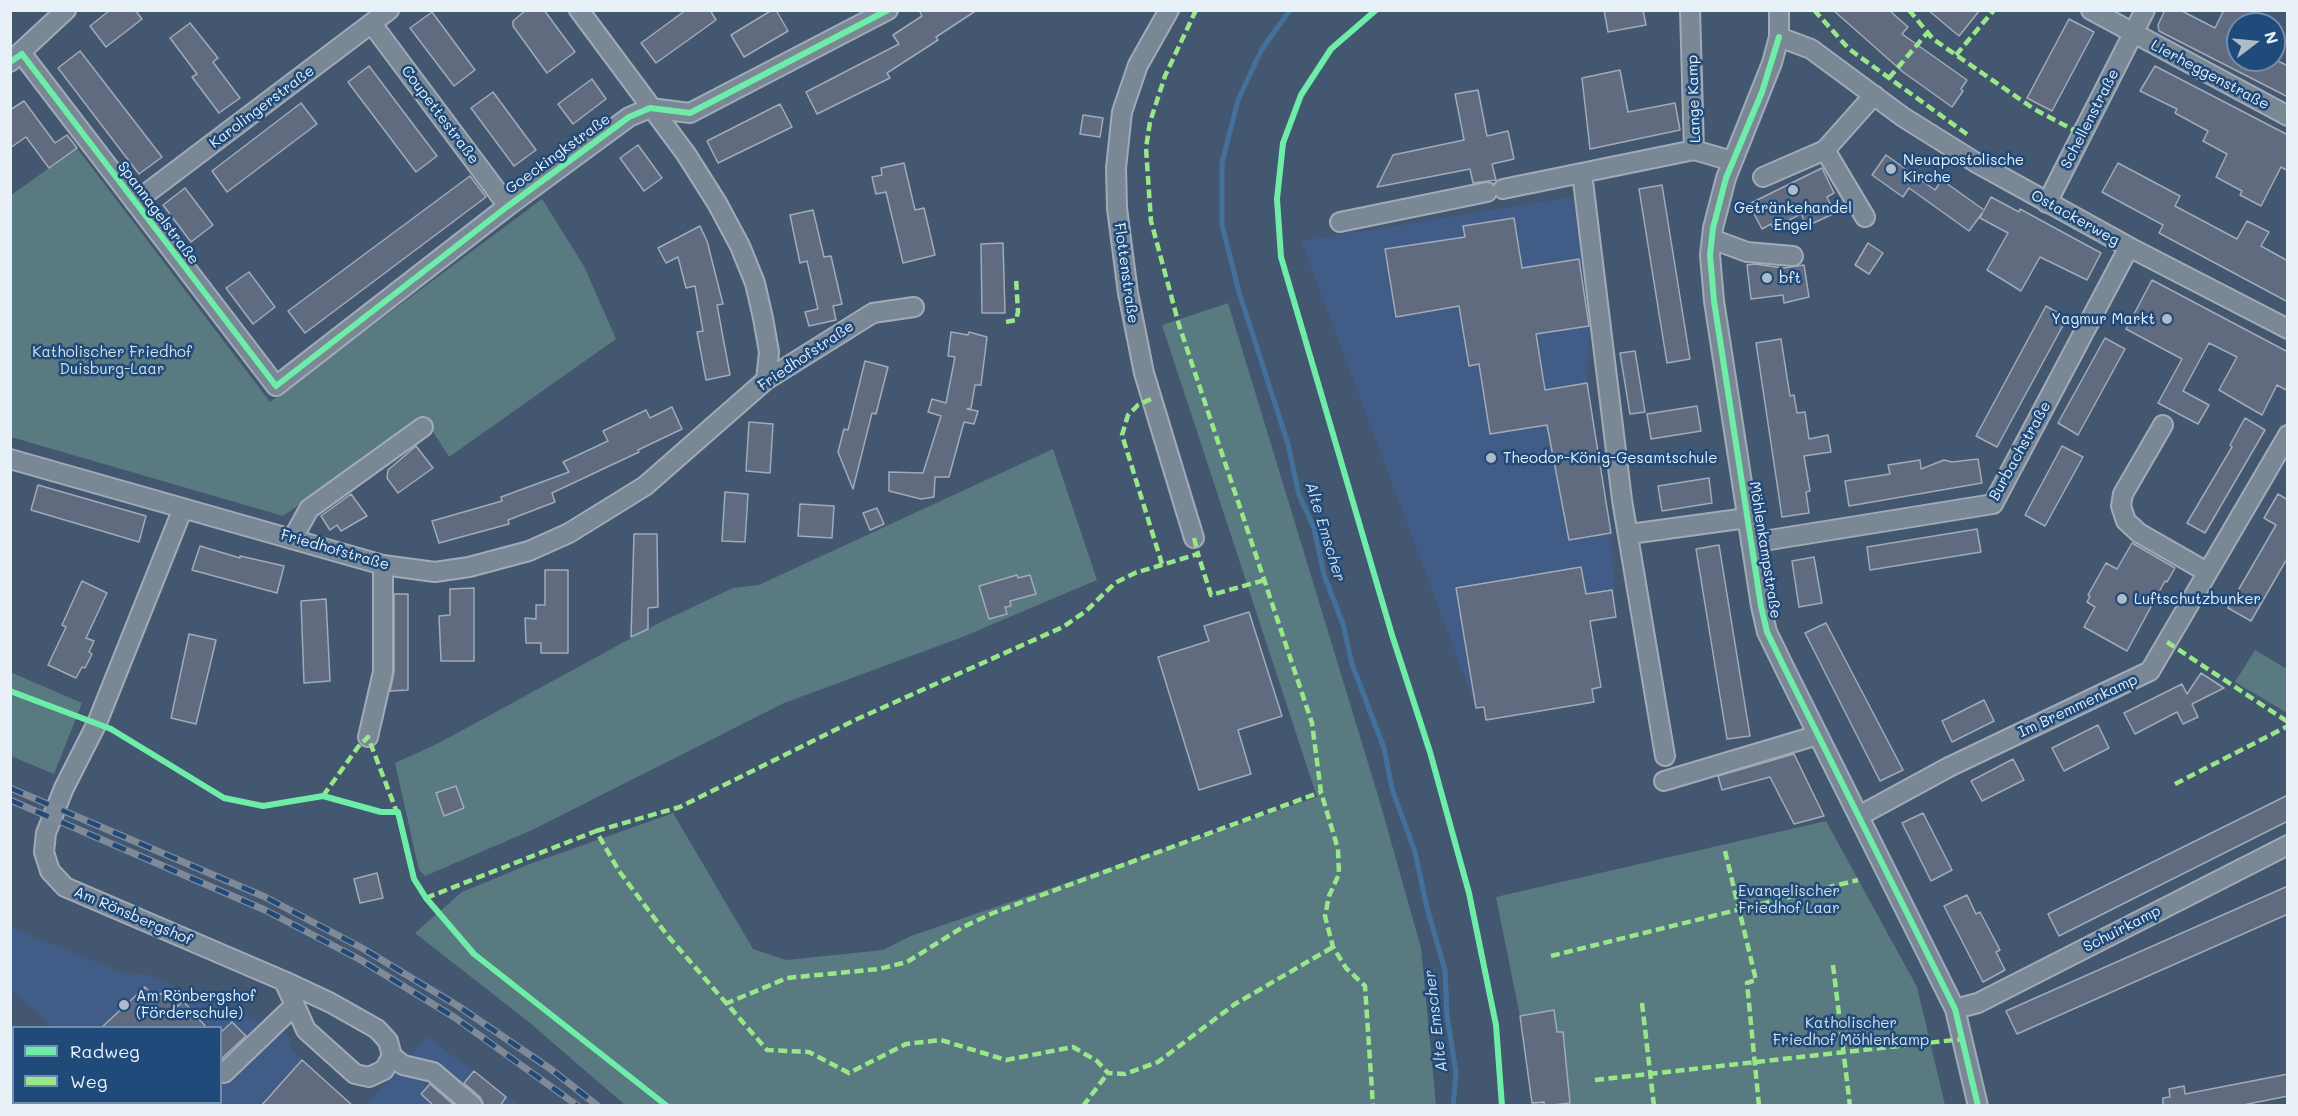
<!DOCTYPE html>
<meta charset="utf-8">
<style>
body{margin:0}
#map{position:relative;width:2298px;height:1116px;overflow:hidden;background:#445771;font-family:Mali,sans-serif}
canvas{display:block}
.frame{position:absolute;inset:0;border:12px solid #e8f1f8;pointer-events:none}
.legend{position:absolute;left:12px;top:1026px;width:210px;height:78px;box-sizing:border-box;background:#1f4a7a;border:2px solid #6f8dac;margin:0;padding:8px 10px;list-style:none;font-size:18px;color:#e8f1f8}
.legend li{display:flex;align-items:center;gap:12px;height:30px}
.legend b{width:30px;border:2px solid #6f8dac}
.north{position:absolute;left:2226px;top:12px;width:60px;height:60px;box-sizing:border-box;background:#1f4a7a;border:2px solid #6f8dac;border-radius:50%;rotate:74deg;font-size:16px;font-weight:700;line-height:24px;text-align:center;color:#e8f1f8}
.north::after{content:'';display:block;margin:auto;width:21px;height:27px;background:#afbbc9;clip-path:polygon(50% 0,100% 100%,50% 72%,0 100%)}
</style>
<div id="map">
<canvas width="2298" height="1116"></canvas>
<div class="frame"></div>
<ul class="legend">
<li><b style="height:8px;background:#6deda7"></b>Radweg</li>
<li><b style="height:8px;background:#98e88a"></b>Weg</li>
</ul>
<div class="north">N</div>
</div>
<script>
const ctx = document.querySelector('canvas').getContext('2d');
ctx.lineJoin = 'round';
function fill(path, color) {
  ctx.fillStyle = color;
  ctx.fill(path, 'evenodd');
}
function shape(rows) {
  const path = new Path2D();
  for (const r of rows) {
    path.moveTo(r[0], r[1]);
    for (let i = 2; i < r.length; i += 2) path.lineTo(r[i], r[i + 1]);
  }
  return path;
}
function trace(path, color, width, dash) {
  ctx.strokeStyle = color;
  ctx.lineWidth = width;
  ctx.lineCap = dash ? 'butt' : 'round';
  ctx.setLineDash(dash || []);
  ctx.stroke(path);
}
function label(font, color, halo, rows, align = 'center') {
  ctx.font = font + ' Mali,sans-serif';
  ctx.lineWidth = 5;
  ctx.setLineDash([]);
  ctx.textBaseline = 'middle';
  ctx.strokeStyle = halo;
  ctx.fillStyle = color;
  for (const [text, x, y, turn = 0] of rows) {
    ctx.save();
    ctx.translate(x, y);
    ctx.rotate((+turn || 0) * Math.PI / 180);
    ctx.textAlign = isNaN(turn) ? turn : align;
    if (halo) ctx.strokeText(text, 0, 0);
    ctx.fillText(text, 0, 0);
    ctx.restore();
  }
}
fill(shape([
 [1573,197,1590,326,1587,383,1611,533,1616,617,1590,622,1601,687,1476,708,1301,241],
 [11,927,128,975,145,974,263,1023,270,1020,290,1038,289,1047,353,1105,144,1105,141,1103,220,1102,220,1028,54,1027,11,990],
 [427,1037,519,1105,365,1106]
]), '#415c87');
fill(shape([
 [77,148,270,402,542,199,584,266,616,339,449,457,424,417,283,516,11,437,10,196],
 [1228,303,1379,799,1421,948,1436,1105,625,1105,530,1023,415,933,462,892,530,864,673,813,753,949,786,960,883,950,911,936,1317,797,1162,325],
 [1053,449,1097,580,960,638,784,703,532,830,425,876,419,870,395,763,439,743,659,623,733,588,759,585],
 [2255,650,2287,669,2287,713,2235,682],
 [10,672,82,703,54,774,11,756],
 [1826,821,1917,987,1945,1105,1533,1105,1520,1016,1496,897]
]), '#5a7a81');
trace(shape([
 [1290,10,1262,49,1238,100,1222,163,1222,225,1239,292,1288,444,1299,495,1314,528,1324,575,1343,624,1352,664,1384,748,1392,789,1415,852,1427,908,1445,970,1447,1015,1456,1074,1453,1106],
 [10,1096,14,1099],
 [17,1102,21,1106]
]), '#44719c', 5);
const building = shape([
 [110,10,135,10,142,19,106,47,90,26,110,10],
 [526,10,544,10,575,52,547,73,513,26,513,21,526,10],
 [686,10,710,10,716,20,656,63,641,43,686,10],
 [772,10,776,10,788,31,744,57,731,35,772,10],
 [919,10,977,10,936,37,938,40,887,73,890,78,817,114,806,92,899,44,893,35,922,16,919,10],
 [1604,10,1643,10,1646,25,1608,32,1604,10],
 [1833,10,1889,10,1908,27,1902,34,1967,80,1961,89,1963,91,1952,107,1903,72,1833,10],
 [1928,10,1980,10,1959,36,1928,10],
 [2165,10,2180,10,2215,28,2224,10,2253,10,2246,24,2238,24,2238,60,2276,60,2288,66,2288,97,2159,31,2158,25,2165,10],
 [432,12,475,70,454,86,410,28,432,12],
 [2069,19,2094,32,2052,111,2027,98,2069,19],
 [190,23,218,58,213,62,240,98,219,113,192,77,197,74,170,38,190,23],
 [80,51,162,157,139,174,58,68,80,51],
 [369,66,437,156,416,172,348,82,369,66],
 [2155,66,2288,135,2288,171,2281,167,2261,206,2240,195,2242,191,2216,177,2227,154,2203,141,2208,131,2175,113,2177,109,2140,91,2155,66],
 [1620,70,1628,112,1675,103,1680,130,1590,149,1582,78,1620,70],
 [592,79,606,99,573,124,558,104,592,79],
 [1478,90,1487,136,1508,131,1514,159,1492,164,1496,180,1473,183,1470,169,1377,187,1393,155,1464,140,1455,94,1478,90],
 [493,92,536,150,514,166,471,108,493,92],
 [24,101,55,143,67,135,77,148,49,168,26,137,10,148,10,110,24,101],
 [301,103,317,124,227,192,212,171,301,103],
 [780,104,792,127,718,163,707,141,780,104],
 [1083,115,1103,118,1100,137,1080,134,1083,115],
 [638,145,662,178,644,191,620,158,638,145],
 [1886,155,1935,190,1942,180,1984,210,1991,197,2019,212,2020,209,2101,253,2087,280,2040,257,2021,291,1987,270,2008,233,1980,218,1983,212,1969,231,1909,188,1903,197,1872,175,1886,155],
 [904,163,915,210,924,208,935,255,903,263,886,192,876,194,872,177,882,175,881,168,904,163],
 [2118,163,2180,196,2175,206,2237,239,2247,221,2269,232,2261,246,2288,261,2288,302,2159,233,2163,225,2102,192,2118,163],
 [1822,168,1834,193,1827,197,1835,213,1807,226,1801,214,1773,228,1771,224,1762,229,1749,204,1822,168],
 [470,176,486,197,305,333,288,311,470,176],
 [1662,185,1690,359,1667,363,1639,189,1662,185],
 [185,188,213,225,191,242,163,205,185,188],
 [813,210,824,257,831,256,842,304,833,306,836,320,809,326,805,312,818,309,807,261,800,263,790,215,813,210],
 [1514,218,1522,268,1579,259,1589,326,1536,334,1545,390,1587,383,1611,533,1569,540,1547,425,1490,434,1479,364,1469,366,1459,306,1396,317,1385,249,1465,237,1463,226,1514,218],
 [700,226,707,241,723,304,717,305,730,375,706,380,697,332,703,331,695,286,686,288,678,257,666,263,658,248,700,226],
 [1003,243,1005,313,982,313,981,244,1003,243],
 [1868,243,1883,253,1869,274,1855,265,1868,243],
 [1755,264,1783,268,1804,265,1809,297,1784,303,1783,295,1751,299,1747,265,1755,264],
 [249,272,275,307,253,324,226,288,249,272],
 [2152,280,2288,352,2288,391,2277,385,2262,415,2219,390,2237,357,2209,343,2183,391,2209,405,2198,424,2158,403,2182,359,2126,329,2152,280],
 [2046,306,2067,318,1997,447,1976,436,2046,306],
 [951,332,968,335,969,332,987,337,981,385,975,385,971,408,967,409,978,411,974,424,964,422,949,477,935,477,934,497,921,499,889,491,889,472,923,473,941,416,928,412,932,399,946,403,955,357,948,356,951,332],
 [2105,338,2125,349,2078,435,2058,423,2105,338],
 [1781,339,1790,396,1794,395,1797,413,1805,412,1809,439,1828,435,1831,452,1804,456,1810,491,1806,492,1809,513,1782,517,1756,343,1781,339],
 [1635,351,1645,412,1630,414,1620,353,1635,351],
 [865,361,888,367,876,414,872,413,853,489,838,452,844,429,848,430,865,361],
 [1697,406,1701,431,1651,439,1647,414,1697,406],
 [672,407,682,429,638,450,639,452,552,493,555,502,508,520,509,524,439,543,432,521,502,501,501,497,569,472,563,462,608,441,603,431,646,410,650,418,672,407],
 [2245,418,2265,430,2205,533,2187,523,2232,447,2230,445,2245,418],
 [749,422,773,424,770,473,746,471,749,422],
 [416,446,433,468,398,493,387,478,388,470,416,446],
 [2062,446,2083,457,2045,526,2025,515,2062,446],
 [1978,459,1982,483,1849,506,1845,481,1890,474,1888,465,1920,460,1921,469,1944,460,1952,462,1978,459],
 [1709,478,1712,503,1662,511,1658,486,1709,478],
 [38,485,146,516,139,542,31,510,38,485],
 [725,492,748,494,745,542,722,541,725,492],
 [351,494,367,516,341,531,337,525,330,530,321,516,351,494],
 [2278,494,2288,500,2288,557,2251,621,2228,608,2276,525,2264,518,2278,494],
 [800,504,834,506,832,538,798,536,800,504],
 [877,508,884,524,870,530,863,513,877,508],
 [1977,529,1981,552,1870,570,1867,547,1977,529],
 [634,534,657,534,658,607,648,608,648,629,631,637,634,534],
 [2132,543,2175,568,2167,582,2165,581,2127,651,2084,627,2095,607,2087,602,2090,596,2088,595,2106,563,2117,569,2132,543],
 [1719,545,1750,736,1727,739,1696,549,1719,545],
 [200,546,240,558,240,556,284,566,277,593,192,570,200,546],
 [1814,557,1822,603,1799,607,1792,561,1814,557],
 [1581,567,1586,594,1612,590,1616,617,1590,621,1601,687,1592,689,1594,702,1486,720,1484,707,1476,708,1456,588,1581,567],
 [545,570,568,570,568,653,541,653,541,643,526,643,525,618,536,619,536,605,545,605,545,570],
 [1017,575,1018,578,1030,575,1036,594,1010,601,1011,606,1005,607,1007,614,989,619,979,586,1017,575],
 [82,581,107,593,86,638,94,641,89,652,92,654,85,668,82,667,76,678,48,665,66,627,62,625,82,581],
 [474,588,474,661,441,661,439,616,450,615,450,589,474,588],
 [394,594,408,594,408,690,390,691,394,672,394,594],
 [326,599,330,681,304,683,301,601,326,599],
 [1249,612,1282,716,1238,730,1251,774,1199,790,1158,657,1209,641,1204,626,1249,612],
 [1826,623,1903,770,1880,781,1805,633,1826,623],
 [189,634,216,640,196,724,171,718,189,634],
 [2201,673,2224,688,2192,704,2198,717,2183,724,2177,712,2135,734,2124,713,2182,684,2187,694,2201,673],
 [1984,700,1994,721,1952,742,1942,721,1984,700],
 [2098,725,2109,748,2064,771,2052,748,2098,725],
 [1794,754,1824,816,1794,824,1770,777,1722,790,1718,776,1794,754],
 [2013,759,2024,780,1982,801,1971,781,2013,759],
 [456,786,464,808,444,816,436,793,456,786],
 [2288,795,2288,821,2059,936,2048,914,2288,795],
 [1923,813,1952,870,1931,881,1902,823,1923,813],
 [377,873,383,898,360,903,354,879,377,873],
 [2288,886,2288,914,2017,1034,2006,1011,2288,886],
 [1967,895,1976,914,1980,912,2000,950,1996,952,2005,970,1983,982,1944,906,1967,895],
 [145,987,155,998,161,993,166,999,169,996,178,1006,183,1001,207,1028,101,1028,145,987],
 [1554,1010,1557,1032,1563,1032,1570,1103,1544,1106,1544,1102,1532,1103,1520,1016,1554,1010],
 [232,1022,246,1036,220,1060,220,1033,232,1022],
 [302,1060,353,1106,261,1106,302,1060],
 [474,1071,506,1097,500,1106,484,1106,480,1097,464,1083,474,1071],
 [2288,1074,2288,1096,2238,1106,2163,1106,2163,1098,2170,1097,2169,1089,2184,1086,2185,1094,2288,1074],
 [430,1084,455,1106,434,1106,421,1094,430,1084]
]);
fill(building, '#606b7f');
trace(building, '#a1abb8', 1.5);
const minor = shape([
 [579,10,686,154,717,203,740,246,755,283,763,318,769,352,766,380],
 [1169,10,1138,65,1122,112,1116,168,1117,208,1128,293,1144,373,1194,538],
 [1690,10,1694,150,1732,161],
 [1779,10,1779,37,1772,63,1726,178,1713,228,1710,255,1714,301,1761,606,1767,632,1785,669,1955,1009,1978,1106],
 [2091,10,2288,116],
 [372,24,508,206],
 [1779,37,1811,49,1903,117,1975,162,2129,247,2288,329],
 [22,54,276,386,508,206,629,117,650,108,690,113,888,10],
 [10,62,66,10],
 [1825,150,1865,217],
 [1582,173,1622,500,1665,756],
 [1763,177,1825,150,1874,95],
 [1503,189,1694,150],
 [135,202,389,10],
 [2047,203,2145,10],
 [1340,222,1487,192],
 [1712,239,1747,252,1793,256],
 [2163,425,2123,494,2121,506,2126,521,2139,533,2207,572],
 [10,459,383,565,435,572,469,567,529,551,569,533,645,486,766,380,873,313,914,307],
 [183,508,97,723,64,788,46,833,44,852,50,871,65,887,284,981,331,1003,377,1029,388,1041,392,1056,384,1070,369,1077,355,1074,306,1030,284,981],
 [1630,534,1747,518],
 [293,538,309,509,423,427],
 [1751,543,1993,504,2129,247],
 [368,737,383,672,383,565],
 [1664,781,1818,735],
 [1859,816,1949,767,2150,671,2288,435],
 [1955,1009,1978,1003,2288,845],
 [392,1056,403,1065,433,1072,473,1106],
 [224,1073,295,1005]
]);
trace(minor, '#a1abb8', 22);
trace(minor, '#7a8795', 18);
const rail = shape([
 [10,788,265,897,362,948,458,1006,552,1070,598,1106],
 [10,800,265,910,359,959,454,1017,578,1106]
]);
trace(rail, '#808a97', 7);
trace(rail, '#1f4a7a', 4.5, [14]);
trace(shape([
 [1196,10,1165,76,1150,122,1146,148,1151,221,1179,325,1312,723,1321,792,1338,849,1339,874,1329,896,1325,916,1333,947,1346,968,1365,986,1373,1106],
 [1814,10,1849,49,1968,135],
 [1909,10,1933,39,2034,109,2081,134],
 [1956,55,1994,10],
 [1889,78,1928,32],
 [1006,322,1016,320,1018,312,1016,278],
 [1151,399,1138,405,1128,415,1122,435,1162,564],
 [1194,538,1198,554],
 [2167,642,2288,722],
 [2175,784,2288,726],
 [323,796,358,747,368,737,398,815],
 [596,831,680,807,855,720,1063,627,1086,611,1115,583,1135,573,1198,554,1211,595,1265,580],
 [1725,851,1756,980,1747,983,1759,1106],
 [426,898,596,831,619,871,667,935,767,1050,809,1052,849,1073,906,1044,941,1040,1006,1060,1073,1047,1097,1061,1108,1073,1125,1074,1158,1062,1235,1004,1333,947],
 [1551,956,1858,880],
 [1833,965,1850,1106],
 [1642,1003,1654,1106],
 [725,1004,787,978,879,969,907,962,963,927,993,913,1321,792],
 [10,1064,14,1067],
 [1595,1080,1963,1039],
 [54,1102,57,1106],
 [1083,1106,1108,1073]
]), '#98e88a', 4.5, [9, 4.5]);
trace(shape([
 [1376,10,1331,49,1301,95,1283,143,1277,199,1281,257,1392,635,1430,752,1469,893,1496,1025,1502,1106],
 [1779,37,1762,92,1726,178,1713,228,1710,255,1714,301,1761,606,1767,632,1785,669,1955,1009,1978,1106],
 [10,62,22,54,276,386,508,206,629,117,650,108,690,113,888,10],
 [10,691,111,729,224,798,263,806,323,796,381,812,398,812,414,879,426,898,474,954,667,1106]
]), '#6deda7', 6);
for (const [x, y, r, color] of [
 [1891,169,6,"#afbbc9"],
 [1793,190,6,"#afbbc9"],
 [1767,278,6,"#afbbc9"],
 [2167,319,6,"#afbbc9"],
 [1491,458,6,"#afbbc9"],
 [2122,599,6,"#afbbc9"],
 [124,1005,6,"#afbbc9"]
]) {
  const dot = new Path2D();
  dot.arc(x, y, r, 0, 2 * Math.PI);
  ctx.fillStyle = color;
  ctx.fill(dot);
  trace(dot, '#1f4a7a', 2);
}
label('15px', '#e8f1f8', '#1f4a7a', [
 ["Lierheggenstraße",2210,75,28],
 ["Lange Kamp",1694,99,-92],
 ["Karolingerstraße",262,107,-37],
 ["Coupettestraße",440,115,53],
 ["Schellenstraße",2090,119,-63],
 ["Goeckingkstraße",558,154,-36],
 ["Spannagelstraße",158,213,53],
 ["Ostackerweg",2075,218,29],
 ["Flottenstraße",1126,273,82],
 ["Friedhofstraße",806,356,-34],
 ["Burbachstraße",2020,451,-61],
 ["Friedhofstraße",335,550,16],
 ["Möhlenkampstraße",1765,550,81],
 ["Im Bremmenkamp",2078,706,-25],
 ["Am Rönsbergshof",133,916,23],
 ["Schuirkamp",2122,929,-27]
]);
label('15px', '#e8f1f8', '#1f4a7a', [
 ["Neuapostolische",1903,160],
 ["Kirche",1903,177],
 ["Getränkehandel",1793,208,"center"],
 ["Engel",1793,225,"center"],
 ["bft",1779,278],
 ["Yagmur Markt",2155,319,"right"],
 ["Theodor-König-Gesamtschule",1503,458],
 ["Luftschutzbunker",2134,599],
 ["Am Rönbergshof",136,996],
 ["(Förderschule)",136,1013]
], 'left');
label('15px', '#d3e0e6', '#1f4a7a', [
 ["Katholischer Friedhof",112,352],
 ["Duisburg-Laar",112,369],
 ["Evangelischer",1789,891],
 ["Friedhof Laar",1789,908],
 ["Katholischer",1851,1023],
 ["Friedhof Möhlenkamp",1851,1040]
]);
label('italic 16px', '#cfdeeb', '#1f4a7a', [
 ["Alte Emscher",1325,532,73],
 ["Alte Emscher",1436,1021,-97]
]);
</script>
